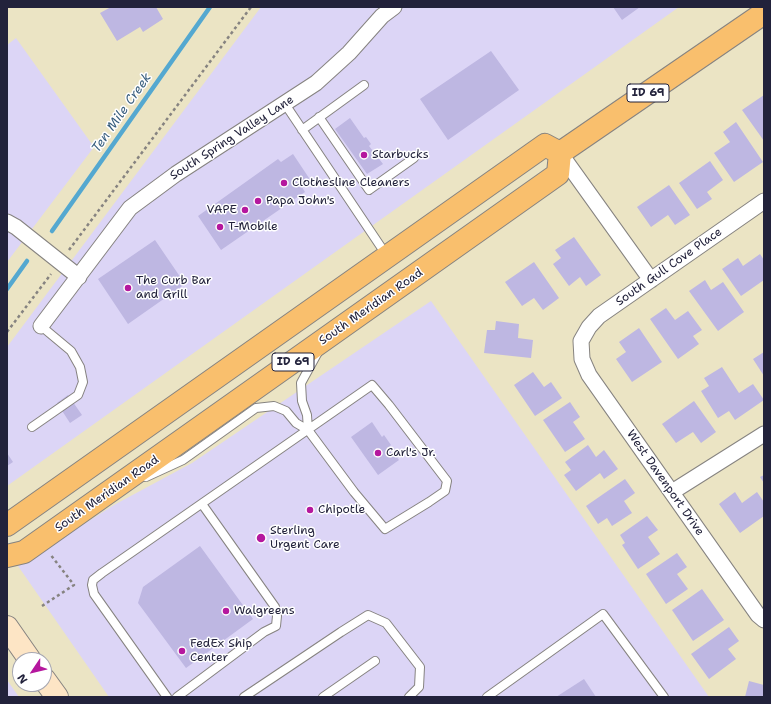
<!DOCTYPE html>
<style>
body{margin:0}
#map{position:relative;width:771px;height:704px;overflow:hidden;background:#ebe4c4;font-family:"Shantell Sans",sans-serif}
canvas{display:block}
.frame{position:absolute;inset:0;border:8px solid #22223b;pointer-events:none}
.north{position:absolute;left:12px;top:652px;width:40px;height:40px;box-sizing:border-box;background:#fff;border:1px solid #a7a7b1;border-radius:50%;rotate:235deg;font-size:11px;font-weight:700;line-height:16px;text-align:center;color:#22223b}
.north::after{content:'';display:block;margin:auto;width:14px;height:18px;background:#b5179e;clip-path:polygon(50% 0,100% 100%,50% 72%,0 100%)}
</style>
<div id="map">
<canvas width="771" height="704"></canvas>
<div class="frame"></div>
<div class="north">N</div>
</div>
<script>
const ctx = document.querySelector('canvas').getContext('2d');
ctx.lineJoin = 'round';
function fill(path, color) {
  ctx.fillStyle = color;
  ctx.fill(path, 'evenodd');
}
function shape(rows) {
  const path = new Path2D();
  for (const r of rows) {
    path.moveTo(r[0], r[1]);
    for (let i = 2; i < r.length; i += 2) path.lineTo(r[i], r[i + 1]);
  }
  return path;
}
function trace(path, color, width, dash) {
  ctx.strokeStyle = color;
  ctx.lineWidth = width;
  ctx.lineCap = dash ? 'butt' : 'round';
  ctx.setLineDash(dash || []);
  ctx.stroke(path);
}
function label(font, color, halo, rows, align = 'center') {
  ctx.font = font + ' "Shantell Sans",sans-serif';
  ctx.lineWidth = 3;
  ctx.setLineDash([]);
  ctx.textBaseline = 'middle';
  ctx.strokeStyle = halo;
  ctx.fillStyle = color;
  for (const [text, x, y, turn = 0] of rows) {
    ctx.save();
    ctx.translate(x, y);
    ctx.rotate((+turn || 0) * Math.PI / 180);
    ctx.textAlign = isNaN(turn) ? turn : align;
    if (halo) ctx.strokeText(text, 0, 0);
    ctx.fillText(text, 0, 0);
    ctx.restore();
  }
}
fill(shape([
 [261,7,679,7,7,486,7,347],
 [16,38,94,147,7,262,7,45],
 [431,301,709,697,109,697,18,566,114,505,192,463],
 [7,680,19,697,7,697]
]), '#dcd5f6');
trace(shape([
 [52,231,210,7],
 [7,289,27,261]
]), '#54a8d0', 4.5);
fill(shape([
 [111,7,156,7,163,19,143,32,140,27,117,41,100,13],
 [613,7,640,7,622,20],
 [491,51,519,90,448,140,420,99],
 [764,95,764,141,742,110],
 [350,118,364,138,366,137,371,144,369,146,383,164,367,174,335,129],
 [736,122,763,162,734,182,714,153,730,142,723,132],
 [293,154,311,181,302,187,305,192,221,250,198,216,278,159,281,162],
 [710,161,723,180,707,192,712,199,697,209,679,183],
 [669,185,690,215,675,225,668,215,651,227,637,207],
 [574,237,601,275,586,286,580,277,569,286,553,264,561,258,555,250],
 [155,240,185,284,128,324,98,279],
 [760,254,764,260,764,280,741,296,722,269,738,258,743,266],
 [534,262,559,298,543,310,534,298,522,306,505,282],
 [705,280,711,290,723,282,744,312,718,331,689,291],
 [666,308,675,320,688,311,702,330,693,336,699,344,678,359,650,319],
 [496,321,519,324,518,338,533,340,531,358,484,353,487,330,495,330],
 [639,328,662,362,632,382,616,359,626,352,619,342],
 [764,352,764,376,753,359],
 [722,367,739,393,753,384,764,400,735,420,729,411,718,418,701,391,709,386,704,378],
 [533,372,544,387,551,382,562,398,535,416,514,385],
 [68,395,82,415,70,423,57,403],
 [694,401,716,432,701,443,693,432,676,443,662,424],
 [570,402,580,417,573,422,585,439,565,452,543,420],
 [372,422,382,437,384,435,391,445,389,447,399,460,378,475,351,437],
 [588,445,596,457,604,450,618,469,604,479,600,473,576,491,564,475,571,470,565,462],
 [7,453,13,462,7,466],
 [764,475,764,483,760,477],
 [625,479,635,493,624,501,632,513,612,526,607,518,598,524,586,506],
 [735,492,742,503,757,492,764,502,764,516,740,533,719,504],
 [647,516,658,530,648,537,660,554,638,569,622,545,625,543,620,535],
 [200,546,253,619,186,668,138,603,143,587],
 [677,553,687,567,677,574,688,589,666,604,646,574],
 [702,589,724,620,693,641,672,610],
 [729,627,739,641,728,649,736,659,709,679,691,654],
 [584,679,596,697,556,697],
 [749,681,764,685,764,697,745,697]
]), '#beb7e2');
const lane = shape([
 [285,104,387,256],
 [319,117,369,190,414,158],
 [302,130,364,85],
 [32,427,78,395,83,382,80,367,71,351,41,326],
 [146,477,183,460,256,408,274,406,286,411,296,423,308,430,307,415,302,401,301,383,318,352],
 [167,697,94,594,92,585,93,580,102,573,372,385,389,405,447,481,445,491,429,502,385,529,354,492,308,430],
 [177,697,264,632,276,626,277,616,275,607,202,504],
 [244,697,341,632,368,615,386,623,420,667,419,687,409,697],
 [323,697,375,661],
 [487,697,603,614,664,697]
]);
const street = shape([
 [560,153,651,280],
 [764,201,599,316,589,327,581,341,582,359,589,375,758,615,764,620],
 [7,222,16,227,79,277],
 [41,326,130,208,176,174,316,83,349,53,382,16,394,7],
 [672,492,764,434]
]);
const secondary = shape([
 [7,627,30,660],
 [44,679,57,697]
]);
const primary = shape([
 [560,153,764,13],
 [7,525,545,145,560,153],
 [7,556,24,552,558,174,560,153]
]);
trace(lane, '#868380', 10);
trace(street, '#868380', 17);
trace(secondary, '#868380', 24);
trace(primary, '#868380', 24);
trace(shape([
 [69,250,251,7],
 [7,332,51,274],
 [42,606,74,585,50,554]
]), '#868380', 2.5, [3, 3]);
trace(lane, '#fff', 8);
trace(street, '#fff', 15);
trace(secondary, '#fde5c5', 22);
trace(primary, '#f9bf6d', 22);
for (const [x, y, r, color] of [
 [364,155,4,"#b5179e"],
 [284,183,4,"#b5179e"],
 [258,201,4,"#b5179e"],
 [245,210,4,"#b5179e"],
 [220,227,4,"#b5179e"],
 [128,288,4,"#b5179e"],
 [378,453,4,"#b5179e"],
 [310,510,4,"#b5179e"],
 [261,538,5,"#b5179e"],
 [226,611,4,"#b5179e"],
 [182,651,4,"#b5179e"]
]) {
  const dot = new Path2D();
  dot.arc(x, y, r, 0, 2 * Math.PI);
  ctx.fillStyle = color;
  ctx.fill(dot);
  trace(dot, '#fff', 1.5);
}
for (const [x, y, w] of [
 [648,93,42],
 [293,362,42]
]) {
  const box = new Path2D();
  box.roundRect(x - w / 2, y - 9, w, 18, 3);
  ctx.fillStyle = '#fff';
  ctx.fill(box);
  trace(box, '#22223b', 1);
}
label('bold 11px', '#22223b', null, [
 ["ID 69",648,93],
 ["ID 69",293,362]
]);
label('12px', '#22223b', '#fff', [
 ["South Spring Valley Lane",232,138,-33],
 ["South Gull Cove Place",669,267,-35],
 ["South Meridian Road",371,307,-35],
 ["West Davenport Drive",665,483,55],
 ["South Meridian Road",107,494,-35]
]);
label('12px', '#22223b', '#fff', [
 ["Starbucks",372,155],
 ["Clothesline Cleaners",292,183],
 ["Papa John's",266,201],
 ["VAPE",237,210,"right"],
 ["T-Mobile",228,227],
 ["The Curb Bar",136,281],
 ["and Grill",136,295],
 ["Carl's Jr.",386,453],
 ["Chipotle",318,510],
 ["Sterling",270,531],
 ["Urgent Care",270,545],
 ["Walgreens",234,611],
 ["FedEx Ship",190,644],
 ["Center",190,658]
], 'left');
label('italic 13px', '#385e7e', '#fff', [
 ["Ten Mile Creek",122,113,-55]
]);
</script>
